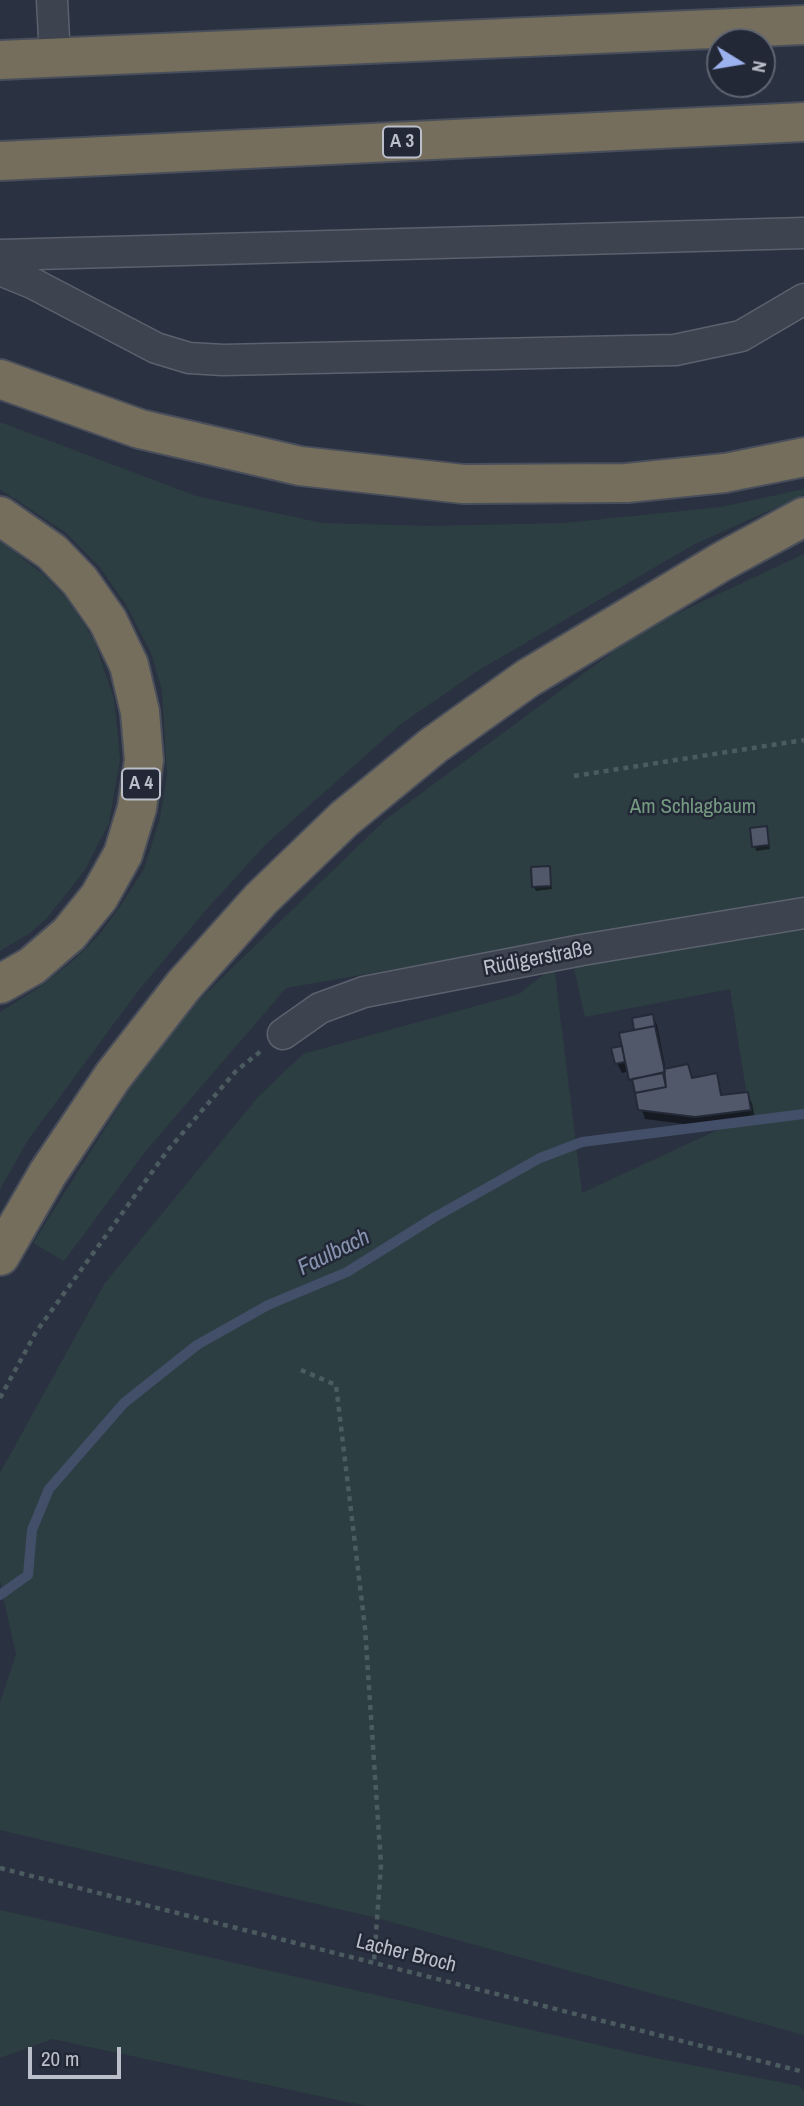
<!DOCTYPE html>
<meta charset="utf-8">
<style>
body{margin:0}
#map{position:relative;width:804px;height:2106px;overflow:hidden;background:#2a3140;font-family:"Archivo Narrow",sans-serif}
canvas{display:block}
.north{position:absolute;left:706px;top:28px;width:70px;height:70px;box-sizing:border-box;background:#222836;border:2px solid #5f6471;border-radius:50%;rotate:101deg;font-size:19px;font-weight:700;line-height:28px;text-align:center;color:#bbbfca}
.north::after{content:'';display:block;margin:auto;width:24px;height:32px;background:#9cb2ee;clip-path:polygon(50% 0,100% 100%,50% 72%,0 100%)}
.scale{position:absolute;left:28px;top:2047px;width:93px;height:32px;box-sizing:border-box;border:4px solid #bbbfca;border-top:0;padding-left:9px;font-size:21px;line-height:24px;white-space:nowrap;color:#bbbfca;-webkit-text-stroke:5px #222836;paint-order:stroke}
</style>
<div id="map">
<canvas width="804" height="2106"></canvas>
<div class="north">N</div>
<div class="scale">20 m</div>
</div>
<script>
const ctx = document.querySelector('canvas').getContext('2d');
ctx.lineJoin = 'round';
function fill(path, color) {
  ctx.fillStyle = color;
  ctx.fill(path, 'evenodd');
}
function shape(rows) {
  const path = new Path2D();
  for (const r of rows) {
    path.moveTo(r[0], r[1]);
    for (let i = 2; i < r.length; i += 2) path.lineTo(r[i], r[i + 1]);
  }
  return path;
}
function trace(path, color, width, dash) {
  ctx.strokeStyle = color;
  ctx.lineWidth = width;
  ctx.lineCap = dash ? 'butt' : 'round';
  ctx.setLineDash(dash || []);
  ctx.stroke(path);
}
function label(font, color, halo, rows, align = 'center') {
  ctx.font = font + ' "Archivo Narrow",sans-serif';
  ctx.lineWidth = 5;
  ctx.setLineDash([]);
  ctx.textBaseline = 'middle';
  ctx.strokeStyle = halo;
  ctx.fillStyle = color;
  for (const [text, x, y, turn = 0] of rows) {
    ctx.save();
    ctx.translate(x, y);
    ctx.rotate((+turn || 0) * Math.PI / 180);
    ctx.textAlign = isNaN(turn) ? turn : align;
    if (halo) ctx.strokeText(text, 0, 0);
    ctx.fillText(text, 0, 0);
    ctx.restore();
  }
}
fill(shape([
 [0,422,196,496,322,523,429,526,565,523,721,507,804,489,804,495,693,545,479,670,401,724,266,844,206,910,138,991,28,1140,0,1189,0,1012,37,989,74,960,99,935,121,905,144,869,160,818,167,775,162,690,151,653,125,603,98,565,65,532,0,489],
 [0,541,43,574,68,600,94,640,114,699,120,759,109,823,85,870,47,918,30,933,0,951],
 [804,554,804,898,286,988,145,1152,64,1261,33,1243,165,1033,385,820,644,629],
 [804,919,804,2035,377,1918,0,1830,0,1702,16,1655,0,1581,0,1473,105,1283,258,1097,303,1054,519,994,554,966,582,1193,750,1115,730,989,585,1017,573,963],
 [0,1910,660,2059,800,2086,804,2091,804,2106,366,2106,52,2039,0,2058]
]), '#2d3e42');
fill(shape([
 [766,828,770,849,756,851,752,829],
 [549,868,552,889,536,891,534,887],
 [652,1016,657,1025,666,1071,688,1066,694,1079,716,1075,723,1097,747,1094,752,1103,755,1119,701,1126,645,1119,629,1071,622,1073,617,1063,636,1032,634,1020]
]), '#0007');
trace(shape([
 [0,1595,28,1575,32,1530,49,1489,124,1403,197,1345,268,1305,347,1272,435,1217,540,1158,582,1142,804,1114]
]), '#434f69', 10);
const building = shape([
 [767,826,769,845,752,847,750,828,767,826],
 [550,866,551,886,532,887,531,867,550,866],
 [653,1014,655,1026,634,1030,632,1018,653,1014],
 [655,1026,665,1072,629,1080,619,1033,655,1026],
 [622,1046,625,1062,615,1064,611,1048,622,1046],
 [688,1064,692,1078,717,1073,721,1095,748,1092,751,1110,695,1117,638,1110,635,1093,666,1087,664,1069,688,1064],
 [663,1073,666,1087,635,1093,632,1079,663,1073]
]);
fill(building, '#505869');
trace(building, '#252a38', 2);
const minor = shape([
 [52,0,55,57],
 [0,255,804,233],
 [0,270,32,283,156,348,189,358,223,360,675,350,741,336,804,299],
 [283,1034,320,1008,364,992,582,950,804,913]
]);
const highway = shape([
 [0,60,804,25],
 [0,161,804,122],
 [0,379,140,429,300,466,463,484,627,483,725,473,804,457],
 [0,516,52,552,80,581,108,621,129,665,140,712,144,760,137,808,123,854,99,897,69,934,32,966,0,984],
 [0,1256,48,1173,113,1076,184,985,261,899,344,819,434,745,528,678,721,562,804,517]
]);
trace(minor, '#5c616e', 33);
trace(highway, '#494e5b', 42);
trace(shape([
 [574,776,804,740],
 [301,1370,336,1385,365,1628,381,1865,374,1961],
 [0,1398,36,1332,168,1150,236,1071,261,1051],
 [0,1868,804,2072]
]), '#4c5b60', 4.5, [5, 5]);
trace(minor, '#3e4350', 30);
trace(highway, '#766e5c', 38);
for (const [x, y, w] of [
 [402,142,38],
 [141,784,38]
]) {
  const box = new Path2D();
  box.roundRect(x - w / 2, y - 15.5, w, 31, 5);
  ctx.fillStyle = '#222836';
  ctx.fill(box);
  trace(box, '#bbbfca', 2);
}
label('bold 19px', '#bbbfca', null, [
 ["A 3",402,142],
 ["A 4",141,784]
]);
label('21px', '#759981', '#222836', [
 ["Am Schlagbaum",693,807]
]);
label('21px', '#bbbfca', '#222836', [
 ["Rüdigerstraße",538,959,-11],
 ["Lacher Broch",406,1954,14]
]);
label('italic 23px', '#8692ae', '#222836', [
 ["Faulbach",334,1253,-26]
]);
</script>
